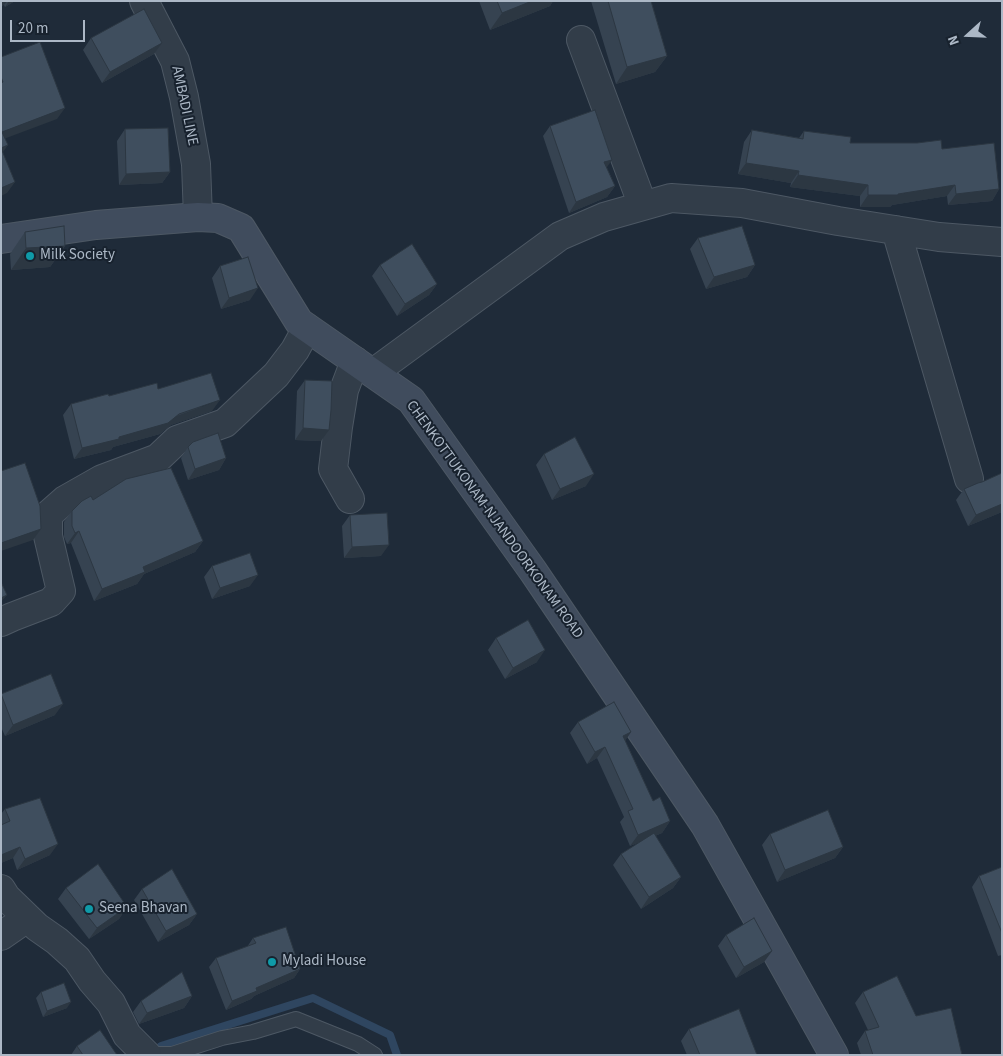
<!DOCTYPE html>
<style>
body{margin:0}
#map{position:relative;width:1003px;height:1056px;overflow:hidden;background:#1f2b39;font-family:"Source Sans 3",sans-serif}
canvas{display:block}
.frame{position:absolute;inset:0;border:2px solid #acb8c6;pointer-events:none}
.north{position:absolute;left:943px;top:10px;width:50px;height:50px;-webkit-text-stroke:4px #18222e;paint-order:stroke;rotate:250deg;font-size:14px;font-weight:700;line-height:20px;text-align:center;color:#acb8c6}
.north::after{content:'';display:block;margin:auto;width:18px;height:22px;background:#acb8c6;clip-path:polygon(50% 0,100% 100%,50% 72%,0 100%)}
.scale{position:absolute;left:10px;top:20px;width:75px;height:22px;box-sizing:border-box;border:2px solid #acb8c6;border-top:0;padding-left:6px;font-size:15px;line-height:18px;white-space:nowrap;color:#acb8c6;-webkit-text-stroke:4px #18222e;paint-order:stroke}
</style>
<div id="map">
<canvas width="1003" height="1056"></canvas>
<div class="frame"></div>
<div class="north">N</div>
<div class="scale">20 m</div>
</div>
<script>
const ctx = document.querySelector('canvas').getContext('2d');
ctx.lineJoin = 'round';
function shape(rows) {
  const path = new Path2D();
  for (const r of rows) {
    path.moveTo(r[0], r[1]);
    for (let i = 2; i < r.length; i += 2) path.lineTo(r[i], r[i + 1]);
  }
  return path;
}
function trace(path, color, width, dash) {
  ctx.strokeStyle = color;
  ctx.lineWidth = width;
  ctx.lineCap = dash ? 'butt' : 'round';
  ctx.setLineDash(dash || []);
  ctx.stroke(path);
}
function fill(path, color) {
  ctx.fillStyle = color;
  ctx.fill(path, 'evenodd');
}
function label(font, color, halo, rows, align = 'center') {
  ctx.font = font + ' "Source Sans 3",sans-serif';
  ctx.lineWidth = 4;
  ctx.setLineDash([]);
  ctx.textBaseline = 'middle';
  ctx.strokeStyle = halo;
  ctx.fillStyle = color;
  for (const [text, x, y, turn = 0] of rows) {
    ctx.save();
    ctx.translate(x, y);
    ctx.rotate((+turn || 0) * Math.PI / 180);
    ctx.textAlign = isNaN(turn) ? turn : align;
    if (halo) ctx.strokeText(text, 0, 0);
    ctx.fillText(text, 0, 0);
    ctx.restore();
  }
}
trace(shape([
 [161,1046,313,998,390,1035,397,1055]
]), '#2f4660', 8);
const lane = shape([
 [147,1054,172,1054,222,1038,253,1032,296,1019,358,1044,375,1055]
]);
const street = shape([
 [144,1,175,61,184,97,196,164,198,217],
 [581,40,643,206],
 [896,230,969,479],
 [373,373,560,236,604,217,671,198,742,203,838,221,939,237,1002,242],
 [350,499,333,469,338,427,344,390,355,361],
 [1,622,12,617,51,602,61,591,48,536,48,515,65,500,102,479,158,458,177,440,225,423,276,375,295,350,307,328],
 [1,889,6,897,37,927,57,941,77,959,92,981,111,1003,127,1035,147,1055],
 [1,936,27,918]
]);
const secondary = shape([
 [1,239,96,225,198,217,218,218,241,228,299,322,411,400,533,571,705,825,834,1055]
]);
trace(lane, '#4d5864', 16);
trace(street, '#4d5864', 30);
trace(secondary, '#4d5864', 30);
trace(lane, '#323d49', 14);
trace(street, '#323d49', 28);
trace(secondary, '#404c5d', 28);
fill(shape([
 [1,1,15,1,5,7,4,5,1,6],
 [479,1,553,1,550,6,490,30],
 [591,1,651,1,667,56,655,72,616,84],
 [91,38,154,54,102,83,83,50],
 [550,126,607,168,615,186,607,197,569,213,543,136],
 [125,129,170,172,162,183,119,185,117,141],
 [752,130,799,138,804,131,850,143,942,149,999,189,992,201,948,205,947,196,892,205,890,207,860,207,860,196,790,187,791,183,738,174,744,142],
 [25,232,65,246,50,267,11,270,10,254],
 [698,238,755,265,747,277,706,289,690,249],
 [380,265,437,284,429,295,397,316,372,276],
 [220,266,250,300,221,309,212,278],
 [305,380,321,441,295,440,297,391],
 [158,389,212,411,171,425,160,434,113,447,111,450,74,459,63,415,71,404,109,396],
 [188,447,226,458,219,470,188,480,181,458],
 [544,454,586,486,552,500,536,465],
 [1002,473,1002,512,968,526,956,500,964,489,982,482],
 [93,500,203,541,195,552,144,574,137,584,94,601,71,543,67,544,64,537,64,522,72,511],
 [350,515,381,556,344,558,342,526],
 [212,566,250,586,212,599,204,577],
 [496,638,537,662,505,679,488,650],
 [1,694,55,715,5,736,1,727],
 [578,722,631,732,625,740,653,801,670,821,662,833,655,836,681,877,673,888,641,909,613,865,621,854,640,842,630,846,620,822,624,817,597,758,587,764,570,733],
 [5,809,50,855,17,870,13,858,1,863,1,814],
 [770,834,843,847,835,858,777,882,762,845],
 [1002,867,1002,955,998,956,972,887,979,876],
 [66,888,127,907,119,919,89,939,58,899],
 [142,889,197,914,189,925,158,942,134,900],
 [726,935,772,951,764,962,736,978,718,946],
 [253,938,300,969,294,978,254,996,251,999,226,1010,209,967,216,958,247,947],
 [41,992,67,1008,43,1017,36,998],
 [863,992,916,1016,962,1055,861,1055,857,1043,865,1031,868,1030,855,1003],
 [192,996,184,1008,139,1024,133,1012,141,1001],
 [689,1029,757,1055,687,1055,681,1041],
 [77,1046,117,1055,71,1055]
]), '#364351');
fill(shape([
 [1,1,7,1,4,5,1,6],
 [9,1,15,1,5,7],
 [532,1,553,1,550,6,490,30,502,13],
 [162,43,154,54,102,83,110,72],
 [667,56,655,72,616,84,627,67],
 [65,108,57,119,1,140,2,132],
 [8,145,1,155,1,148],
 [612,160,605,170,604,162],
 [746,163,799,171,791,183,738,174],
 [170,172,162,183,119,185,126,174],
 [798,175,868,185,860,196,790,187],
 [15,182,7,193,1,196,1,188],
 [955,185,947,196,892,205,890,207,860,207,868,195,898,194],
 [615,186,607,197,569,213,576,202],
 [999,189,992,201,948,205,956,194],
 [65,246,50,267,11,270,26,248],
 [755,265,747,277,706,289,714,277],
 [437,284,429,295,397,316,405,304],
 [258,288,250,300,221,309,229,298],
 [220,400,212,411,171,425,160,434,113,447,111,450,74,459,82,448,119,437],
 [303,428,329,430,321,441,295,440],
 [226,458,219,470,188,480,195,469],
 [594,474,586,486,552,500,560,489],
 [1002,504,1002,512,968,526,976,515],
 [41,529,33,540,1,551,1,543],
 [79,531,71,543,67,544,75,533],
 [203,541,195,552,144,574,137,584,94,601,102,589,143,567],
 [389,545,381,556,344,558,352,547],
 [258,575,250,586,212,599,220,588],
 [7,595,1,602,1,598],
 [545,650,537,662,505,679,513,668],
 [63,704,55,715,5,736,13,725],
 [631,732,623,744,623,736],
 [605,747,597,758,587,764,595,752],
 [670,821,662,833,630,846,638,835],
 [58,844,50,855,17,870,25,859],
 [20,847,13,858,1,863,1,855],
 [843,847,835,858,777,882,785,870],
 [681,877,673,888,641,909,649,897],
 [127,907,119,919,89,939,97,928],
 [197,914,189,925,158,942,166,931],
 [772,951,764,962,736,978,744,967],
 [300,969,294,978,254,996,251,999,226,1010,232,1001,256,988],
 [192,996,184,1008,139,1024,147,1013],
 [71,1002,67,1008,43,1017,47,1011]
]), '#2c3742');
const building = shape([
 [497,1,532,1,502,13,497,1],
 [608,1,651,1,667,56,627,67,608,1],
 [144,9,162,43,110,72,91,38,144,9],
 [40,42,65,108,2,132,8,145,1,148,1,83,3,82,1,77,1,57,40,42],
 [595,110,612,160,604,162,615,186,576,202,550,126,595,110],
 [168,128,170,172,126,174,125,129,168,128],
 [752,130,803,139,804,131,851,137,850,143,917,143,941,140,942,149,994,143,999,189,956,194,955,185,898,194,898,195,868,195,868,185,798,175,799,171,746,163,752,130],
 [1,148,15,182,1,188,1,148],
 [64,226,65,246,26,248,25,232,64,226],
 [742,226,755,265,714,277,698,238,742,226],
 [412,244,437,284,405,304,380,265,412,244],
 [248,257,258,288,229,298,220,266,248,257],
 [211,373,220,400,179,414,168,423,119,437,119,439,82,448,71,404,108,394,109,396,157,383,158,389,211,373],
 [305,380,332,381,331,410,329,430,303,428,305,380],
 [218,433,226,458,195,469,188,447,193,442,218,433],
 [575,437,594,474,560,489,544,454,575,437],
 [25,463,40,506,41,529,1,543,1,471,25,463],
 [171,468,203,541,143,567,145,572,102,589,79,531,75,533,72,526,72,511,82,501,91,496,93,500,126,479,171,468],
 [1002,473,1002,504,976,515,964,489,978,483,982,482,1002,473],
 [387,513,389,545,352,547,350,515,387,513],
 [250,553,258,575,220,588,212,566,250,553],
 [1,582,7,595,1,598,1,582],
 [528,620,545,650,513,668,496,638,528,620],
 [51,674,63,704,13,725,1,694,51,674],
 [614,702,631,732,623,736,653,801,660,797,670,821,638,835,628,811,633,809,605,747,595,752,578,722,614,702],
 [40,798,58,844,25,859,20,847,1,855,1,825,10,821,5,809,40,798],
 [828,810,843,847,785,870,770,834,828,810],
 [654,833,681,877,649,897,621,854,654,833],
 [98,864,127,907,97,928,66,888,98,864],
 [1002,867,1002,933,979,876,1002,867],
 [172,869,197,914,166,931,142,889,172,869],
 [754,918,772,951,744,967,726,935,754,918],
 [286,927,300,969,256,988,257,991,232,1001,216,958,256,943,253,938,286,927],
 [182,972,192,996,147,1013,141,1001,182,972],
 [897,976,916,1016,951,1008,962,1055,873,1055,865,1031,879,1027,863,992,897,976],
 [64,983,71,1002,47,1011,41,992,64,983],
 [739,1009,757,1055,700,1055,689,1029,739,1009],
 [100,1030,117,1055,83,1055,77,1046,100,1030]
]);
fill(building, '#3f4e5e');
trace(building, '#2c3742', 1);
for (const [x, y, r, color] of [
 [30,256,5,"#0f9aa8"],
 [89,909,5,"#0f9aa8"],
 [272,962,5,"#0f9aa8"]
]) {
  const dot = new Path2D();
  dot.arc(x, y, r, 0, 2 * Math.PI);
  ctx.fillStyle = color;
  ctx.fill(dot);
  trace(dot, '#18222e', 2);
}
label('15px', '#acb8c6', '#18222e', [
 ["AMBADI LINE",184,106,78],
 ["CHENKOTTUKONAM-NJANDOORKONAM ROAD",494,520,54]
]);
label('15px', '#acb8c6', '#18222e', [
 ["Milk Society",40,256],
 ["Seena Bhavan",99,909],
 ["Myladi House",282,962]
], 'left');
</script>
